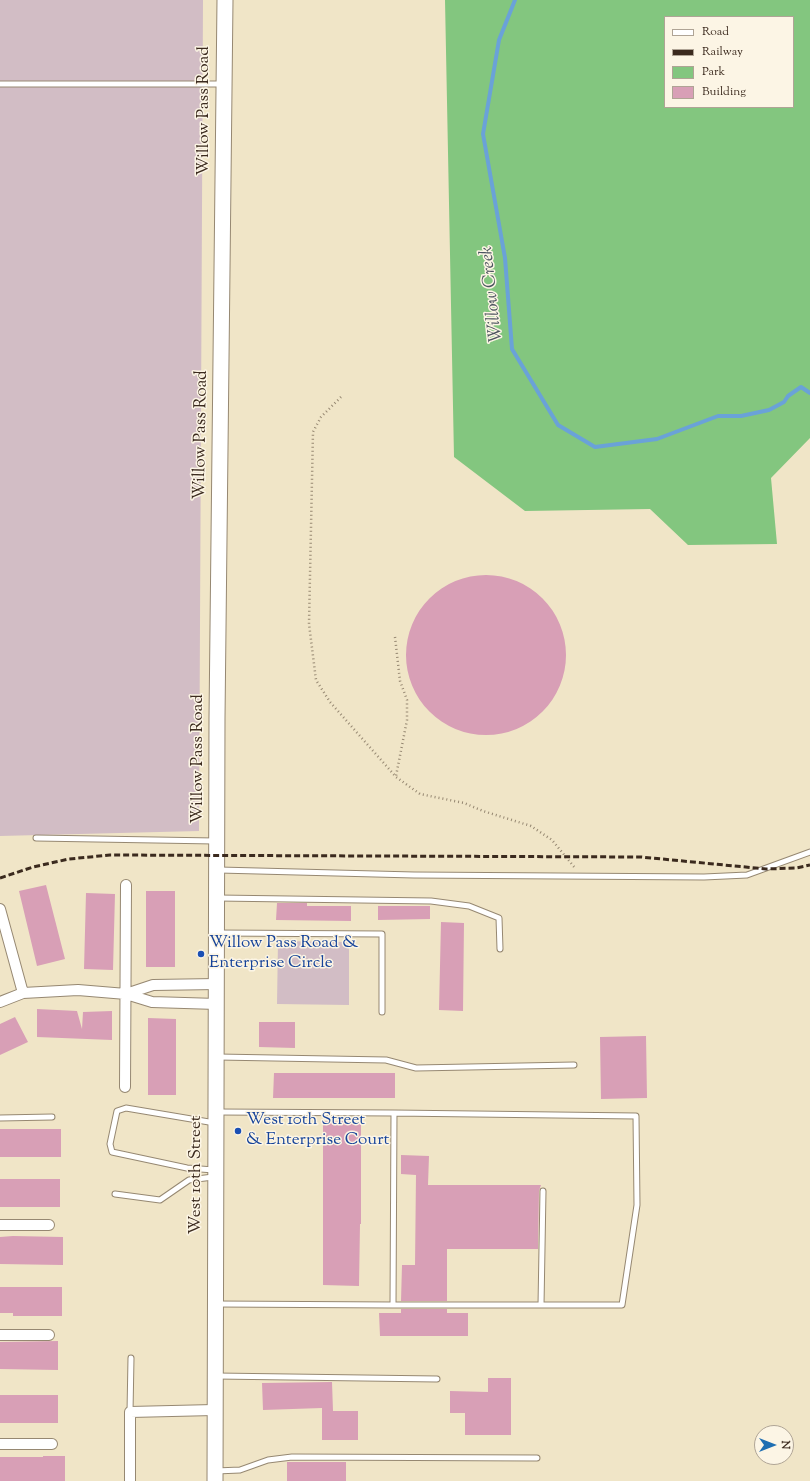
<!DOCTYPE html>
<style>
body{margin:0}
#map{position:relative;width:810px;height:1481px;overflow:hidden;background:#f0e5c7;font-family:"Sorts Mill Goudy",serif}
canvas{display:block}
.legend{position:absolute;left:664px;top:16px;width:130px;height:92px;box-sizing:border-box;background:#fcf5e5;border:1px solid #afa495;margin:0;padding:5px 7px;list-style:none;font-size:12px;color:#3b2a1e}
.legend li{display:flex;align-items:center;gap:8px;height:20px}
.legend b{width:20px;border:1px solid #afa495}
.north{position:absolute;left:754px;top:1425px;width:40px;height:40px;box-sizing:border-box;background:#fcf5e5;border:1px solid #afa495;border-radius:50%;rotate:90deg;font-size:11px;font-weight:700;line-height:16px;text-align:center;color:#3b2a1e}
.north::after{content:'';display:block;margin:auto;width:14px;height:18px;background:#1f6fb2;clip-path:polygon(50% 0,100% 100%,50% 72%,0 100%)}
</style>
<div id="map">
<canvas width="810" height="1481"></canvas>
<ul class="legend">
<li><b style="height:5px;background:#fff"></b>Road</li>
<li><b style="height:5px;background:#3b2a1e"></b>Railway</li>
<li><b style="height:11px;background:#83c67f"></b>Park</li>
<li><b style="height:11px;background:#d89fb6"></b>Building</li>
</ul>
<div class="north">N</div>
</div>
<script>
const ctx = document.querySelector('canvas').getContext('2d');
ctx.lineJoin = 'round';
function fill(path, color) {
  ctx.fillStyle = color;
  ctx.fill(path, 'evenodd');
}
function shape(rows) {
  const path = new Path2D();
  for (const r of rows) {
    if (r.length === 3) {
      path.moveTo(r[0] + r[2], r[1]);
      path.arc(r[0], r[1], r[2], 0, 2 * Math.PI);
      continue;
    }
    path.moveTo(r[0], r[1]);
    for (let i = 2; i < r.length; i += 2) path.lineTo(r[i], r[i + 1]);
  }
  return path;
}
function trace(path, color, width, dash) {
  ctx.strokeStyle = color;
  ctx.lineWidth = width;
  ctx.lineCap = dash ? 'butt' : 'round';
  ctx.setLineDash(dash || []);
  ctx.stroke(path);
}
function label(font, color, halo, rows, align = 'center') {
  ctx.font = font + ' "Sorts Mill Goudy",serif';
  ctx.lineWidth = 3;
  ctx.setLineDash([]);
  ctx.textBaseline = 'middle';
  ctx.strokeStyle = halo;
  ctx.fillStyle = color;
  for (const [text, x, y, turn = 0] of rows) {
    ctx.save();
    ctx.translate(x, y);
    ctx.rotate((+turn || 0) * Math.PI / 180);
    ctx.textAlign = isNaN(turn) ? turn : align;
    if (halo) ctx.strokeText(text, 0, 0);
    ctx.fillText(text, 0, 0);
    ctx.restore();
  }
}
fill(shape([
 [0,0,203,0,199,831,0,836],
 [278,941,349,942,349,1005,277,1004]
]), '#d2bdc5');
fill(shape([
 [445,0,810,0,810,438,771,478,777,544,688,545,650,509,525,511,454,457],
 [665,17,793,17,793,107,665,107]
]), '#83c67f');
trace(shape([
 [515,0,499,40,483,134,505,258,512,349,558,425,595,447,657,439,718,416,741,416,769,410,784,402,788,396,801,387,810,393]
]), '#6aa2d8', 4);
fill(shape([
 [486,655,80],
 [46,885,65,959,37,966,19,891],
 [146,891,175,891,175,967,146,967],
 [86,893,115,894,113,970,84,969],
 [277,903,307,903,307,906,351,906,351,921,276,920],
 [378,906,430,906,430,919,378,920],
 [441,922,464,923,463,1011,439,1010],
 [37,1009,77,1011,82,1029,83,1012,112,1011,112,1040,37,1037],
 [15,1017,28,1042,0,1055,0,1024],
 [148,1018,176,1019,176,1095,148,1095],
 [259,1022,295,1022,295,1048,259,1047],
 [646,1036,647,1098,601,1099,600,1037],
 [274,1073,395,1073,395,1098,273,1098],
 [323,1121,361,1121,361,1224,360,1224,359,1286,323,1285],
 [0,1129,61,1129,61,1157,0,1157],
 [401,1155,429,1156,428,1185,541,1185,539,1191,538,1249,447,1249,447,1301,401,1301,402,1265,415,1265,416,1175,401,1174],
 [0,1179,60,1179,60,1207,0,1207],
 [13,1236,63,1237,63,1265,0,1264,0,1237],
 [0,1287,62,1287,62,1316,13,1316,13,1313,0,1313],
 [401,1309,447,1309,447,1313,468,1313,468,1336,380,1336,379,1313,401,1313],
 [58,1341,58,1370,0,1369,0,1342],
 [488,1378,511,1378,511,1435,465,1435,465,1413,450,1413,450,1391,488,1392],
 [332,1382,333,1411,358,1411,358,1440,322,1440,322,1408,263,1410,262,1383],
 [0,1395,58,1395,58,1423,0,1423],
 [43,1456,65,1456,65,1481,0,1481,0,1457,43,1457],
 [287,1462,346,1462,346,1481,287,1481]
]), '#d89fb6');
const service = shape([
 [0,84,223,84],
 [36,838,215,841],
 [219,870,414,875,704,877,747,875,810,852],
 [218,898,431,901,469,906,499,918,500,949],
 [218,933,382,934,382,1012],
 [218,1057,386,1060,416,1068,574,1065],
 [0,1118,52,1117],
 [214,1170,187,1168,112,1152,110,1144,117,1111,126,1108,215,1123],
 [115,1194,160,1200,189,1180,213,1177],
 [217,1304,393,1305,394,1113,218,1112],
 [393,1305,622,1305,637,1205,636,1116,394,1113],
 [541,1305,543,1191],
 [216,1376,437,1379],
 [130,1412,131,1358],
 [216,1471,240,1470,268,1460,292,1457,537,1458]
]);
const minor = shape([
 [0,909,23,993],
 [126,994,153,985,217,984],
 [0,1002,23,993,78,990,126,994,152,1002,217,1004],
 [125,1087,126,885],
 [0,1225,49,1225],
 [0,1335,49,1335],
 [0,1444,52,1444],
 [130,1481,130,1412,214,1410]
]);
const secondary = shape([
 [215,1481,217,718,225,0]
]);
trace(service, '#968872', 7);
trace(minor, '#968872', 12);
trace(secondary, '#968872', 17);
trace(shape([
 [341,397,321,417,313,432,309,624,316,680,330,702,396,777,420,794,464,803,483,811,531,826,552,840,575,868],
 [395,637,400,681,407,700,407,720,396,776]
]), '#968872', 2.5, [1, 3]);
trace(service, '#fff', 5);
trace(minor, '#fff', 10);
trace(secondary, '#fff', 15);
trace(shape([
 [0,878,33,867,69,859,110,855,641,857,766,869,796,868,810,865]
]), '#3b2a1e', 3, [6, 3]);
for (const [x, y, r, color] of [
 [201,954,4,"#1a4fb4"],
 [238,1131,4,"#1a4fb4"]
]) {
  const dot = new Path2D();
  dot.arc(x, y, r, 0, 2 * Math.PI);
  ctx.fillStyle = color;
  ctx.fill(dot);
  trace(dot, '#fcf5e5', 1.5);
}
label('17px', '#3b2a1e', '#fcf5e5', [
 ["Willow Pass Road",205,111,-90],
 ["Willow Pass Road",202,435,-89],
 ["Willow Pass Road",199,759,-90],
 ["West 10th Street",197,1175,-90]
]);
label('17px', '#164399', '#fcf5e5', [
 ["Willow Pass Road &",209,944],
 ["Enterprise Circle",209,964],
 ["West 10th Street",246,1121],
 ["& Enterprise Court",246,1141]
], 'left');
label('italic 18px', '#4b545f', '#fcf5e5', [
 ["Willow Creek",493,294,-96]
]);
</script>
